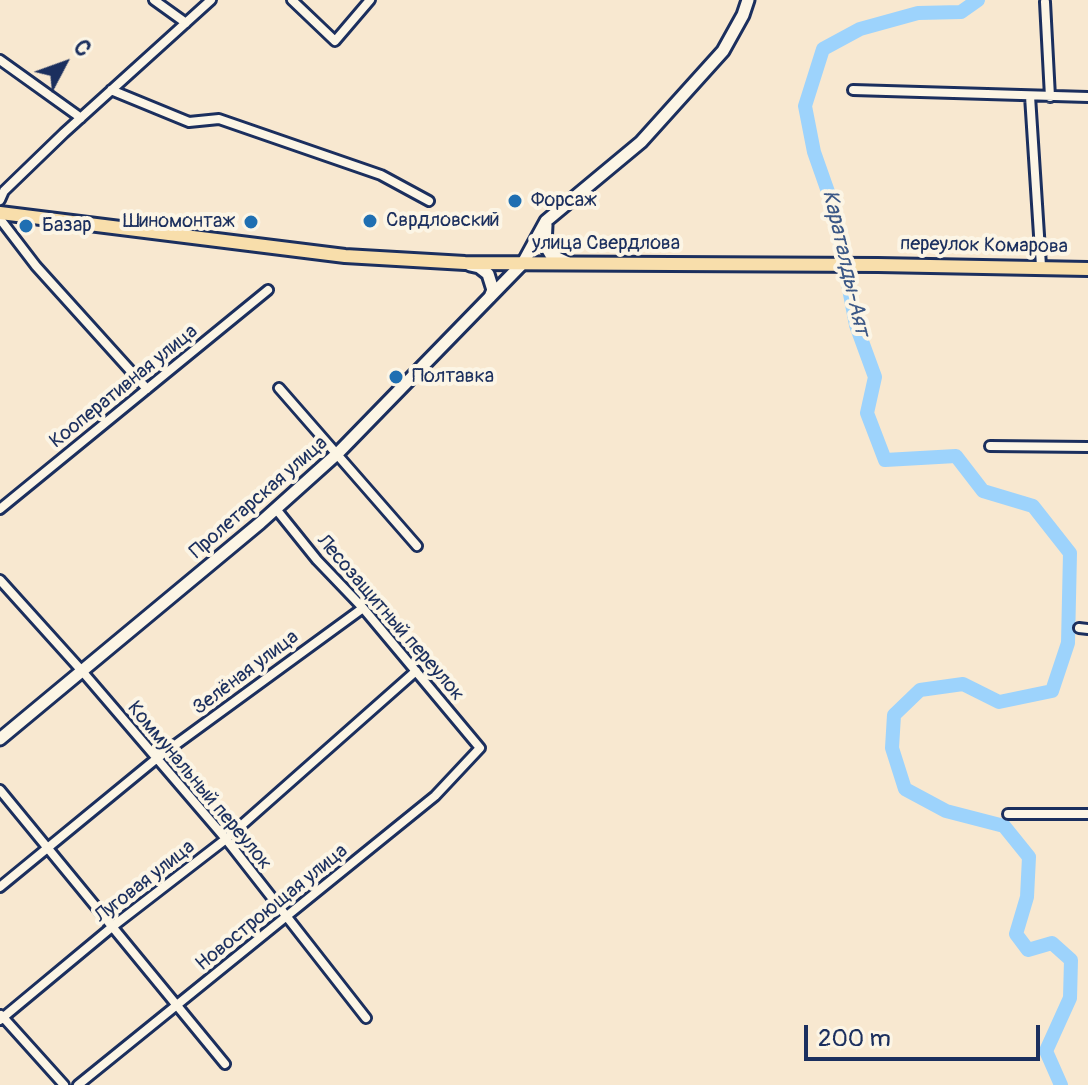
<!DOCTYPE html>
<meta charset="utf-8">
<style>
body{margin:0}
#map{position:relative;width:1088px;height:1085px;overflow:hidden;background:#f8e8d0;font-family:Pangolin,sans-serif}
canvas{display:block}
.north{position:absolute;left:24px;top:24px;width:80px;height:80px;-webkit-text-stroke:6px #fcf5e5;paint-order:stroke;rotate:49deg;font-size:22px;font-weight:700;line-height:32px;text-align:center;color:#1b2f5e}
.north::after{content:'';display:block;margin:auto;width:28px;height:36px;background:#1b2f5e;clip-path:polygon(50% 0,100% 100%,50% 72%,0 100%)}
.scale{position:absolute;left:804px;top:1025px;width:236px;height:36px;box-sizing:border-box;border:4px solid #1b2f5e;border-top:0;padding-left:10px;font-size:24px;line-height:28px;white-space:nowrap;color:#1b2f5e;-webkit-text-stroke:6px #fcf5e5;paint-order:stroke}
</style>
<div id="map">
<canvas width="1088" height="1085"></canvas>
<div class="north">С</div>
<div class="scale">200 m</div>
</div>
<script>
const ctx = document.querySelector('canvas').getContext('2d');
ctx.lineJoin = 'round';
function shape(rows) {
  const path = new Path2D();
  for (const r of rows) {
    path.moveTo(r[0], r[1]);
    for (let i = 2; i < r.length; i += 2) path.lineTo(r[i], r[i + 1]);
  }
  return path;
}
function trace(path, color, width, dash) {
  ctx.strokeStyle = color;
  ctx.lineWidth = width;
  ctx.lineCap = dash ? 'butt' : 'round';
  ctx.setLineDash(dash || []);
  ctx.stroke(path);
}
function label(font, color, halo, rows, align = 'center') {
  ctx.font = font + ' Pangolin,sans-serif';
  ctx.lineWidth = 8;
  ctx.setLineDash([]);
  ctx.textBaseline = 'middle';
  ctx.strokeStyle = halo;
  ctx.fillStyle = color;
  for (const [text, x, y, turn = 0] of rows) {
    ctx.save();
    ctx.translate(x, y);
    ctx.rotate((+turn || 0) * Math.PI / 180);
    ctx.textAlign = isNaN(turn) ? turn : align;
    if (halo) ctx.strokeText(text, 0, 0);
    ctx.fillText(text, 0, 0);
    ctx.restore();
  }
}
trace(shape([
 [978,0,961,12,918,13,860,29,823,49,805,106,814,152,833,206,856,325,875,377,867,413,885,460,956,456,983,491,1033,506,1070,553,1068,643,1052,691,999,702,963,684,920,690,894,715,892,748,905,789,946,811,1004,826,1029,857,1027,897,1016,934,1028,950,1052,943,1071,960,1070,998,1046,1051,1061,1085]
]), '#9dd3fc', 14);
const street = shape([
 [154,0,186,23],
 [292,0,335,41,370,0],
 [1045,2,1050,97],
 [0,60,81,118],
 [111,90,189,122,219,119,381,175,429,201],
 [853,90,1088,97],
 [1030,96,1041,266],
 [0,200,4,191,64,133,211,0],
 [0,219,36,266,147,389],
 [279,388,417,546],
 [990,446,1088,447],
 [0,509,268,290],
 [0,580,82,671,226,839,366,1018],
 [1079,628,1088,629],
 [0,790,225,1064],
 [1008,814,1088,814],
 [0,887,156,759,363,608],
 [1,1015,64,1085],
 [0,1020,112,927,226,839,416,671],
 [78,1085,435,796,480,748,363,608,317,560,276,509]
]);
const secondary = shape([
 [546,225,545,245,551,255,568,263],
 [470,265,479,267,488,274,493,290,490,297],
 [0,739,260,523,338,453,523,263,546,221,641,142,723,51,743,15,748,0]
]);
const primary = shape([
 [0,213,345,256,465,263,878,265,1088,269]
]);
trace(street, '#1b2f5e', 14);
trace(secondary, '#1b2f5e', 17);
trace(primary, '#1b2f5e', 18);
trace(street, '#fcf5e5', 8);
trace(secondary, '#fcf5e5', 11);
trace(primary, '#f8deab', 12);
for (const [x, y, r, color] of [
 [515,201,8,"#1f6fb2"],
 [370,221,8,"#1f6fb2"],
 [251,222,8,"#1f6fb2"],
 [26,226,8,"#1f6fb2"],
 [396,377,8,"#1f6fb2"]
]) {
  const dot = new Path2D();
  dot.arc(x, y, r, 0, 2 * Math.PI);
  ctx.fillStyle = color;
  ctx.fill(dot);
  trace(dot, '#fcf5e5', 3);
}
label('20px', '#1b2f5e', '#fcf5e5', [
 ["Форсаж",531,201],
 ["Сврдловский",386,221],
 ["Шиномонтаж",235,222,"right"],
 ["Базар",42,226],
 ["Полтавка",412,377]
], 'left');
label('20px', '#1b2f5e', '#fcf5e5', [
 ["улица Свердлова",606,244],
 ["переулок Комарова",984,246,1],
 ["Кооперативная улица",124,387,-39],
 ["Пролетарская улица",259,498,-41],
 ["Лесозащитный переулок",390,618,49],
 ["Зелёная улица",246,673,-37],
 ["Коммунальный переулок",199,786,50],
 ["Луговая улица",145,882,-38],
 ["Новостроющая улица",272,908,-39]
]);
label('italic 22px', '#3c5886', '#fcf5e5', [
 ["Караталды-Аят",845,263,77]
]);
</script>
